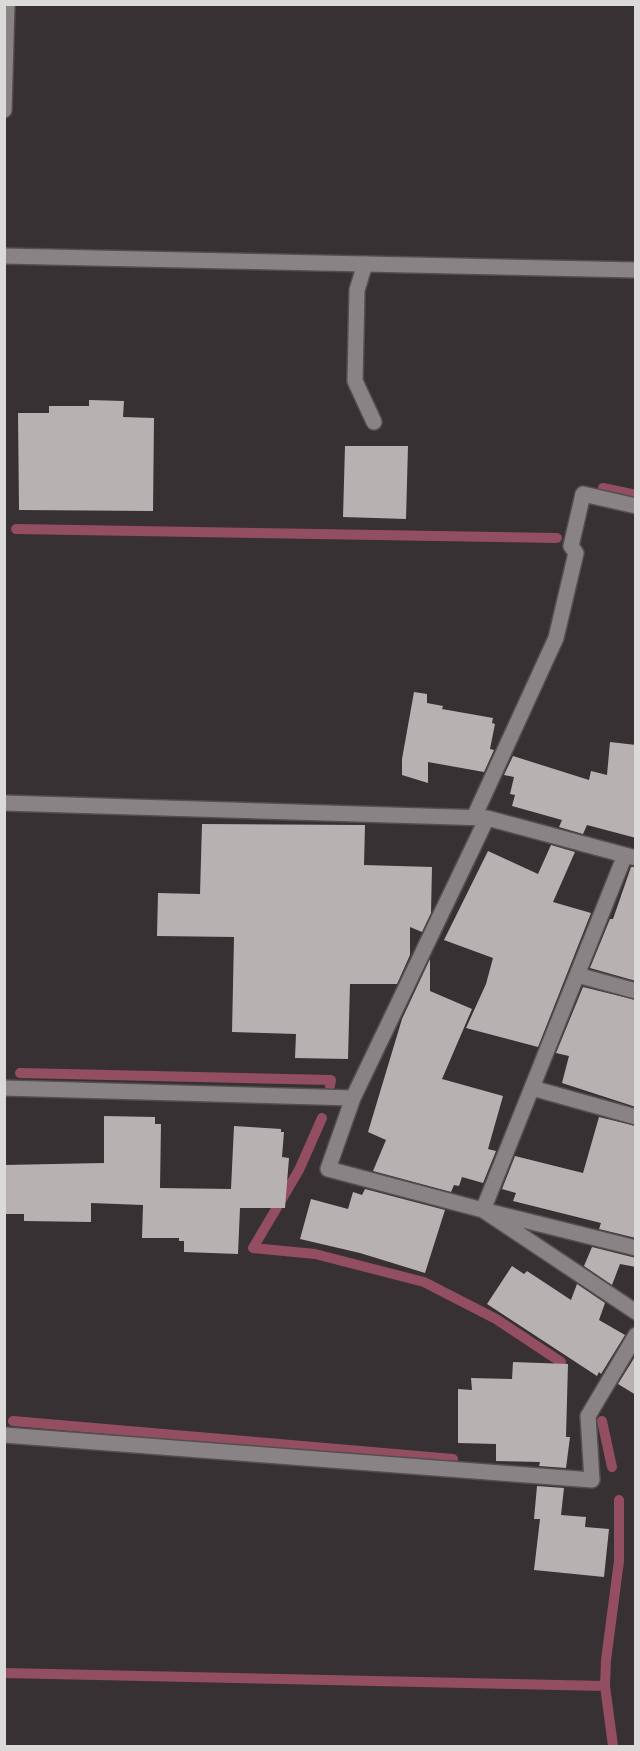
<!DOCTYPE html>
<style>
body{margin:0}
#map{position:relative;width:640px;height:1751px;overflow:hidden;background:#373133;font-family:Helvetica,sans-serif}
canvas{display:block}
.frame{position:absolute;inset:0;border:6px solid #dcd9d9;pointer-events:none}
</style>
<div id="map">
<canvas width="640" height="1751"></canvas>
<div class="frame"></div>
</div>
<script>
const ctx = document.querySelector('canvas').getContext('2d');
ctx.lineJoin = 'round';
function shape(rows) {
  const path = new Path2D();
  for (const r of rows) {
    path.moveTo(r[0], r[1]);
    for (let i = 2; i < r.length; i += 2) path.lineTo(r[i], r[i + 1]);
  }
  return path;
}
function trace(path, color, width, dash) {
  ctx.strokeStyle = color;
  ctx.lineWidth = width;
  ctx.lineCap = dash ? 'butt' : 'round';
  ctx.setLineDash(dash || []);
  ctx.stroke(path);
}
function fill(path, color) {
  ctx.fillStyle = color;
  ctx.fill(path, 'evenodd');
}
trace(shape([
 [603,488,636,495],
 [16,529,557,538],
 [20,1073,331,1080,330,1086],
 [322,1118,299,1170,253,1248,315,1254,424,1282,496,1319,561,1362],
 [13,1421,453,1459],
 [602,1421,612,1467],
 [4,1673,605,1686],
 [613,1746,605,1686,606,1660,619,1561,619,1500]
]), '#934e61', 10);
fill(shape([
 [89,400,124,401,123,417,154,418,153,511,19,510,18,413,49,413,49,406,89,406],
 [345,446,408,446,406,519,343,517],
 [414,692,427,694,427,703,443,706,442,709,493,718,492,723,495,724,490,749,494,750,484,772,428,762,428,783,402,775,402,759],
 [610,742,636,745,636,838,587,825,583,834,559,827,562,820,512,806,515,795,510,794,514,777,504,775,513,756,589,780,591,771,607,775],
 [202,824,365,825,364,865,432,867,431,913,422,932,410,927,410,955,397,984,350,984,348,1059,295,1058,296,1034,232,1032,234,937,157,936,158,893,200,894],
 [551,845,575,852,553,902,591,913,538,1047,466,1028,486,984,493,958,444,940,488,851,538,874],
 [631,867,636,867,636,981,590,968,610,919,613,919],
 [430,959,430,991,472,1009,442,1079,503,1096,488,1149,496,1151,483,1183,462,1177,459,1186,454,1185,451,1192,373,1171,386,1140,368,1132,402,1019],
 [583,987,636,1000,636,1107,562,1083,569,1056,556,1053],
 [104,1116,155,1117,155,1124,161,1124,160,1188,231,1189,234,1126,281,1129,281,1132,284,1132,282,1157,289,1158,285,1208,240,1208,238,1254,184,1252,184,1241,179,1241,179,1238,142,1238,143,1205,91,1203,91,1222,24,1221,24,1214,4,1214,4,1165,104,1163],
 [599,1117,636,1126,636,1238,599,1229,601,1223,513,1201,516,1193,502,1189,515,1156,583,1173],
 [365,1189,445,1210,425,1273,360,1253,300,1239,311,1199,348,1209,353,1192,362,1195],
 [592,1247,636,1258,636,1267,620,1264,612,1285,584,1266],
 [512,1266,524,1274,527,1271,571,1300,577,1284,605,1303,599,1320,625,1335,601,1374,599,1372,597,1376,487,1304],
 [636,1355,636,1395,618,1384],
 [513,1362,568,1364,566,1437,570,1437,566,1468,539,1466,540,1462,496,1461,496,1444,458,1443,458,1389,472,1390,471,1378,512,1379],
 [537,1486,564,1488,561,1515,586,1517,585,1527,609,1529,604,1577,534,1570,540,1519,534,1519]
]), '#b8b1b2');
const service = shape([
 [365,264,357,290,355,381,374,422]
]);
const minor = shape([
 [4,110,7,4],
 [4,256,636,270],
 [4,803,487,818,636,858],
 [474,817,556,638,576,553,571,546,583,494,636,506],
 [487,818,353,1098,328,1169,483,1210,636,1312],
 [625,855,483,1210,636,1248],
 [577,975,636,991],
 [4,1088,353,1098],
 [532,1088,636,1117],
 [4,1435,592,1480,588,1416,636,1335]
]);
trace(service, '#534f4f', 18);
trace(minor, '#534f4f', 18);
trace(service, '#8a8385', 15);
trace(minor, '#8a8385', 15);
</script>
